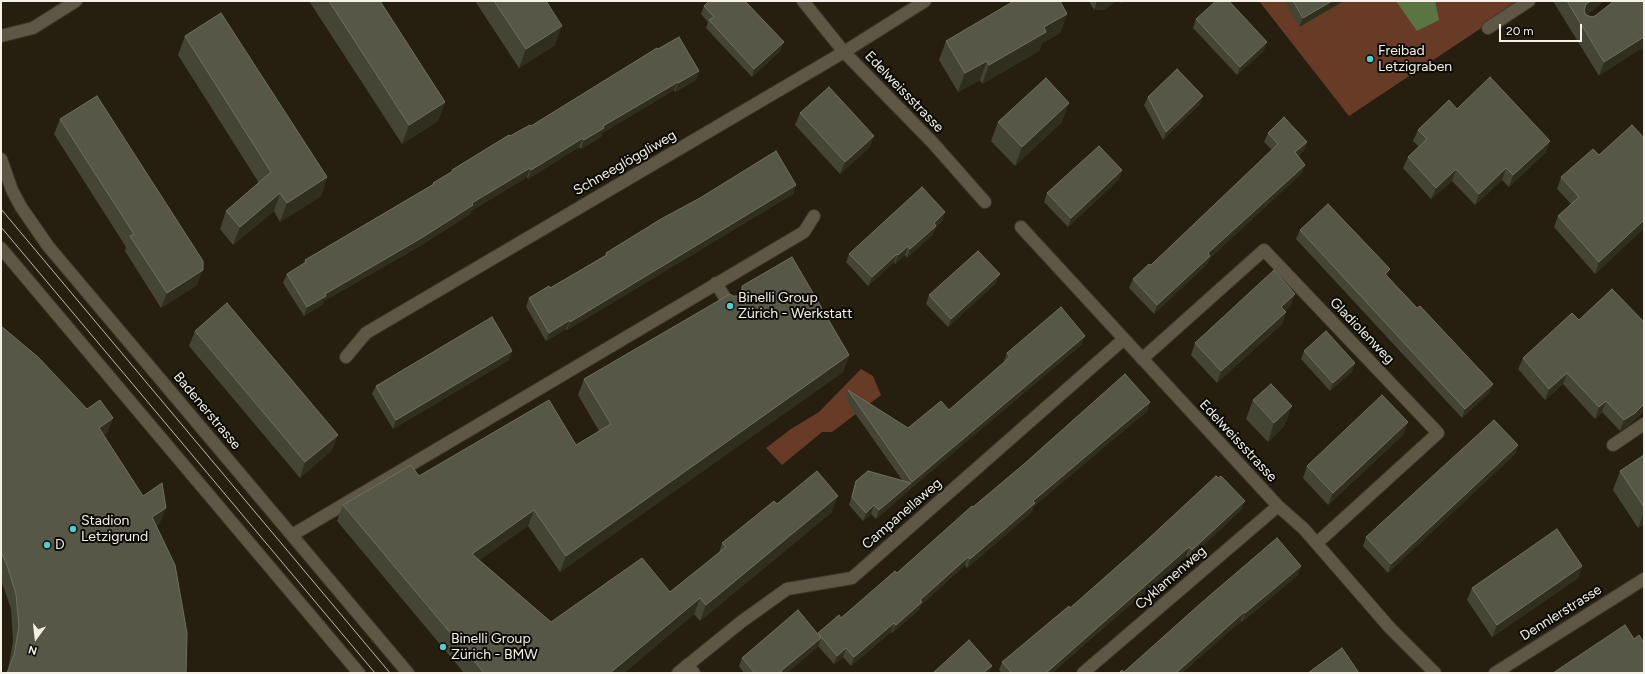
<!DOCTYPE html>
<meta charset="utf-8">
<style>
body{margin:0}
#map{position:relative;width:1645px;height:674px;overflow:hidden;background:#261f10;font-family:Figtree,sans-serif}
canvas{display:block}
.frame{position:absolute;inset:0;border:2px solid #f6f1e7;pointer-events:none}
.north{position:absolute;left:16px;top:618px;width:40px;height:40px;-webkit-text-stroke:3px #0c0a04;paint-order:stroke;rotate:195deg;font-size:11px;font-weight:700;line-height:16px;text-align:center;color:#f6f1e7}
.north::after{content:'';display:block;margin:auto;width:14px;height:18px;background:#f6f1e7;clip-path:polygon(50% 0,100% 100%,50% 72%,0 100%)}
.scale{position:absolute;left:1499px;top:24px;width:83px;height:18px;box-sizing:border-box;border:2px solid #f6f1e7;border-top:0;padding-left:5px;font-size:12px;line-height:14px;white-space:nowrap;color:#f6f1e7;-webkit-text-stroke:3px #0c0a04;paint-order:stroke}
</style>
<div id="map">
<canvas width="1645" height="674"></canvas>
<div class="frame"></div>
<div class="north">N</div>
<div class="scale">20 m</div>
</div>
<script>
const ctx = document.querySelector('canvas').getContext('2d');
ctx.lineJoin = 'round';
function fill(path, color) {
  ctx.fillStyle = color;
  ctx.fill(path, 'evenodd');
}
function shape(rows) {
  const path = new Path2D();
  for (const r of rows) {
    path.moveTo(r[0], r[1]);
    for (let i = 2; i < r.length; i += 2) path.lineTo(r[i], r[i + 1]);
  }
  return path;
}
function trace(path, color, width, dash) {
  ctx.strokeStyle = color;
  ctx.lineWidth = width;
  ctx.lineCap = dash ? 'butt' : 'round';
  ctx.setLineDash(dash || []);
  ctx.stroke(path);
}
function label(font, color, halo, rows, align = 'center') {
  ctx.font = font + ' Figtree,sans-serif';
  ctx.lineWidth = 4;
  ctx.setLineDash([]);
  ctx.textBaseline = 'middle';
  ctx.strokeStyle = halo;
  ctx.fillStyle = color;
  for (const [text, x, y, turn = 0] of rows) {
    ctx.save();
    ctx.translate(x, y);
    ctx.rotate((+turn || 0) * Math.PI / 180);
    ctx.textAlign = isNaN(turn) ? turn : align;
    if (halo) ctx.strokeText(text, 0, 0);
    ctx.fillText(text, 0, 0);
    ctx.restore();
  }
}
fill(shape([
 [1259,1,1522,1,1349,116],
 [861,369,873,376,881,395,832,432,822,432,782,465,766,448,791,429,819,412]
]), '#683b27');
fill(shape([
 [1396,1,1435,1,1439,20,1417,31]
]), '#5a7541');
const lane = shape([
 [1488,28,1529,1],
 [716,283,730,306],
 [1613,445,1644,424],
 [292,535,804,232,814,216],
 [687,665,694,673]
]);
const street = shape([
 [803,1,844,52,933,143,985,202],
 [1,36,33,28,76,1],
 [1021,227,1278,506,1304,529,1390,628,1435,673],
 [346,357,366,333,844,52,925,1],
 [1142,359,1264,250,1438,433,1317,543],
 [678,673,741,622,787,589,852,578,1124,339],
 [1083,673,1278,506],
 [1495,673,1644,579]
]);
const secondary = shape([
 [1,159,12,190,21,207,48,246,408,673],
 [1,248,359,673]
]);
trace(lane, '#3d372e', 14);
trace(street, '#3d372e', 14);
trace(secondary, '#3d372e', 14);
trace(lane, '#5e5746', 12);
trace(street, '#5e5746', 12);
trace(secondary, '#5e5746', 12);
trace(shape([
 [1,209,390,673],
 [1,227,375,673]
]), '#beb8ad', 1);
fill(shape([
 [309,1,380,1,445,102,438,121,402,144],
 [475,1,546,1,555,45,519,68],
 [1089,1,1116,1,1104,10,1094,10],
 [1287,1,1344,1,1299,27,1286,4],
 [1553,1,1604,1,1586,15,1592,17,1644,1,1599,76],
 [704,6,781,50,752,77,706,28,708,22,701,14],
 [1067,14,1060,33,1042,43,1039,51,982,84,980,80,958,92,939,60,946,41],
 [1196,19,1264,51,1237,75,1193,28],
 [185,36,327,177,321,196,280,222,274,211,233,245,220,229,226,211,259,183,178,55],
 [699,71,696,80,675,92,674,90,602,133,601,137,581,149,579,147,528,179,527,177,471,211,470,214,420,246,324,301,323,304,304,316,283,283,287,274,304,264,305,260,432,185,433,183,451,172,452,170,510,136,531,126],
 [1148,97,1200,104,1163,140,1144,105],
 [1457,109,1546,152,1509,187,1502,180,1475,205,1452,181,1431,199,1403,168,1408,157,1419,147,1413,141,1418,130],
 [800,113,870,147,840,174,795,125],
 [60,119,197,285,161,308,125,251,126,247,54,134],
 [998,122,1062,122,1015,166,991,141],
 [1268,133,1307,142,1304,150,1298,156,1305,165,1302,173,1210,258,1207,264,1154,314,1129,288,1133,279,1151,265,1272,150,1264,142],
 [1644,138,1644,230,1643,229,1595,274,1554,227,1558,216,1571,204,1557,189,1561,177,1599,155],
 [1122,170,1119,179,1068,227,1044,202,1047,193],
 [796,185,793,194,567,330,566,329,546,341,526,307,529,298,550,288,605,255,606,253],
 [945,212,942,221,936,227,933,234,907,258,905,255,895,264,894,262,868,286,846,262,849,254],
 [1300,230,1390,269,1387,276,1417,308,1493,384,1489,393,1462,418,1296,239],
 [996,283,948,327,926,304,929,295],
 [742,286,849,355,843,372,560,572,528,526,479,560,551,622,670,592,719,553,722,543,777,504,832,512,700,621,694,614,624,673,464,673,337,521,343,505,419,476,576,445,599,431,578,395,584,379,733,296,739,296],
 [1291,306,1285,311,1286,312,1282,324,1217,383,1191,355,1195,343],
 [1579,320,1644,322,1644,411,1630,424,1620,431,1602,412,1595,419,1563,384,1545,400,1518,369,1523,358],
 [1,326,87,409,113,418,107,433,104,435,160,523,156,526,8,670,13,641,11,609,1,580],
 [195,331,332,450,300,478,189,346],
 [1082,344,909,490,909,489,908,491,876,519,871,514,863,521,849,505,856,481,902,480,845,399,848,390,908,428,949,410,1005,362,1004,361,1007,353],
 [512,351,509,360,393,429,372,394,376,386],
 [1304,351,1352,372,1330,391,1301,359],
 [1253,400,1285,425,1268,442,1246,419],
 [1150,402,1147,411,1033,507,1032,512,967,568,965,565,921,605,919,610,892,633,891,632,851,666,843,657,834,664,818,646,787,673,744,673,739,666,742,658,818,634,841,618,897,573,973,507],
 [1404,434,1328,505,1303,478,1307,466],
 [1518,445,1515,454,1388,573,1363,546,1366,537],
 [1644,455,1644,524,1638,528,1613,490,1620,471],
 [1242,509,1189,559,1186,556,1052,673,1002,673,999,670,1002,662,1070,608],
 [1582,566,1578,578,1492,637,1467,600,1472,588],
 [1298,575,1242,622,1241,621,1182,673,1119,673,1124,672]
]), '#444534');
fill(shape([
 [1097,1,1116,1,1104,10,1094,10],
 [1121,1,1125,1,1119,4],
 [1332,1,1344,1,1299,27,1303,18],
 [1591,1,1604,1,1581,18,1579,25,1586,4],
 [1067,14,1060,33,1042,43,1039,51,982,84,989,65,1044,27],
 [562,26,555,45,519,68,526,49],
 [1644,37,1644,47,1599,76,1604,62],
 [784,42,781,50,752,77,754,69],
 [1267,42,1264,51,1237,75,1240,67],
 [987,61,980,80,958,92,965,73],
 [699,71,696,80,675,92,678,83],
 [678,82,674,90,602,133,601,137,581,149,584,140,603,126],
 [1203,96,1200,104,1163,140,1166,132],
 [445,102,438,121,402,144,409,125],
 [1069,103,1062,122,1015,166,1022,147],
 [874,136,870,147,840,174,845,162],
 [583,138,579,147,528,179,531,170],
 [1550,141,1546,152,1509,187,1513,175],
 [1307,142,1304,150,1292,161,1295,152],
 [1305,165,1302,173,1210,258,1207,264,1154,314,1157,305,1208,253],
 [530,168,527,177,471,211,470,214,420,246,324,301,323,304,304,316,307,307,325,294,472,203],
 [1506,168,1502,180,1475,205,1479,194],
 [1456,169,1452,181,1431,199,1436,188],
 [1122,170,1119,179,1068,227,1071,218],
 [327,177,321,196,280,222,287,203],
 [796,185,793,194,567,330,570,322],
 [280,193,274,211,233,245,240,227],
 [945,212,942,221,936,227,933,234,907,258,910,249,934,223],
 [1644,220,1644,226,1643,229,1595,274,1599,262],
 [908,246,905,255,895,264,898,255],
 [897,254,894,262,868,286,872,277],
 [1390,269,1386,278,1385,274],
 [203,270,197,285,161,308,167,293],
 [1000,274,996,283,948,327,951,319],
 [1295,294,1291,306,1276,319,1281,307],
 [1286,312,1282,324,1217,383,1221,371],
 [570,320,566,329,546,341,549,333],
 [1085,336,1082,344,909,490,912,482],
 [512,351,509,360,393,429,396,420],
 [849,355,843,372,560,572,566,556],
 [1355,363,1352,372,1330,391,1333,383],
 [1567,373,1563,384,1545,400,1549,389],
 [1493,384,1489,393,1462,418,1465,409],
 [1606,401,1602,412,1595,419,1599,407],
 [1150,402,1147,411,1033,507,1032,512,967,568,970,559,1033,501],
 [1644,404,1644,411,1630,424,1620,431,1624,420],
 [1292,406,1285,425,1268,442,1274,423],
 [113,418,107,433,94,443,99,428],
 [1408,422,1404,434,1328,505,1333,493],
 [338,435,332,450,300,478,305,462],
 [1518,445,1515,454,1388,573,1391,564],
 [911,483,908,491,876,519,879,510],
 [838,496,832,512,700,621,706,605],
 [1245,501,1242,509,1189,559,1192,550],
 [874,505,871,514,863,521,866,513],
 [166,508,160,523,147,532,152,517],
 [534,510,528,526,466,570,472,554],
 [1644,512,1644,524,1638,528],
 [1189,547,1186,556,1052,673,1046,673],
 [968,557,965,565,921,605,919,610,892,633,896,625,920,600],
 [1301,566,1298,575,1242,622,1245,613],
 [1582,566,1578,578,1492,637,1497,625],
 [700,598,694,614,624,673,610,673],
 [1244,612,1241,621,1182,673,1176,673],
 [894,623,891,632,851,666,854,657],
 [821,638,818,647,787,673,781,673,781,671],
 [846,648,843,657,834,664,837,656],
 [992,666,989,673,983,673]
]), '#302e1e');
const building = shape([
 [329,1,380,1,445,102,409,125,329,1],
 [494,1,546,1,562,26,526,49,494,1],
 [709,1,745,1,784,42,754,69,709,20,714,17,704,6,709,1],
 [1014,1,1060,1,1067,14,1044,27,1046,32,989,65,987,61,965,73,946,41,1014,1],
 [1216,1,1229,1,1267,42,1240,67,1196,19,1216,1],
 [1293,1,1332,1,1303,18,1293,1],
 [1567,1,1591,1,1586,4,1584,11,1586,15,1592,17,1595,16,1614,1,1644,1,1644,37,1604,62,1567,1],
 [221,13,327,177,287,203,280,193,240,227,226,211,271,172,185,36,221,13],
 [679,37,699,71,678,83,678,82,603,126,604,128,584,140,583,138,531,170,530,168,472,203,473,205,423,237,325,294,326,296,307,307,287,274,306,262,305,260,434,184,433,183,453,171,452,170,509,135,510,136,530,125,531,126,657,48,658,49,679,37],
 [1177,69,1203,96,1166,132,1148,97,1177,69],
 [1490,77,1550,141,1513,175,1506,168,1479,194,1456,169,1436,188,1408,157,1427,139,1418,130,1449,100,1457,109,1490,77],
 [1046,78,1069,103,1022,147,998,122,1046,78],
 [829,87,874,136,845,162,800,113,829,87],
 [97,96,203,261,203,270,167,293,130,236,134,234,60,119,97,96],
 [1284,117,1307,142,1295,152,1305,165,1208,253,1210,256,1157,305,1133,279,1149,264,1151,265,1278,144,1268,133,1284,117],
 [1632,125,1644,138,1644,220,1599,262,1558,216,1579,197,1561,177,1593,149,1599,155,1632,125],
 [1099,146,1122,170,1071,218,1047,193,1099,146],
 [776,151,796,185,570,322,570,320,549,333,529,298,549,286,550,288,607,255,606,253,661,219,700,198,776,151],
 [922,187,945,212,934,223,936,226,910,249,908,246,898,255,897,254,872,277,849,254,922,187],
 [1328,204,1390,269,1385,274,1417,308,1420,306,1493,384,1465,409,1300,230,1328,204],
 [978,251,1000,274,951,319,929,295,978,251],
 [792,257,849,355,566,556,534,510,472,554,551,622,642,558,670,592,726,547,722,543,774,501,777,504,817,471,838,496,706,605,700,598,610,673,484,673,343,505,411,465,419,476,549,400,576,445,611,424,584,379,730,294,733,296,740,296,743,293,742,286,792,257],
 [1274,270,1295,294,1281,307,1286,312,1221,371,1195,343,1274,270],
 [1612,289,1644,322,1644,404,1635,413,1624,420,1606,401,1599,407,1567,373,1549,389,1523,358,1572,313,1579,320,1612,289],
 [227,303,338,435,305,462,195,331,227,303],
 [1061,307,1085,336,912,482,848,390,908,428,941,401,949,410,1010,357,1007,353,1061,307],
 [492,317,512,351,396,420,376,386,492,317],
 [1,326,38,357,87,409,100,400,113,418,99,428,143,496,162,483,166,508,152,517,175,565,187,633,186,673,7,673,14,655,19,626,16,594,7,565,1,552,1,326],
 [1326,331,1355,363,1333,383,1304,351,1326,331],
 [1125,374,1150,402,1033,501,1035,503,970,559,968,557,920,600,922,602,896,625,894,623,854,657,846,648,837,656,818,633,839,615,841,618,895,571,897,573,972,506,973,507,1024,464,1125,374],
 [1271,384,1292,406,1274,423,1253,400,1271,384],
 [1382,395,1408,422,1333,493,1307,466,1382,395],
 [1494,420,1518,445,1391,564,1366,537,1494,420],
 [1644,455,1644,507,1620,471,1644,455],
 [868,471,911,483,879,510,874,505,866,513,852,497,856,481,868,471],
 [1216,476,1218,478,1221,476,1245,501,1192,550,1189,547,1046,673,1012,673,1002,662,1069,606,1070,608,1146,541,1216,476],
 [1557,529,1582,566,1497,625,1472,588,1557,529],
 [1277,538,1301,566,1245,613,1244,612,1176,673,1119,673,1122,670,1124,672,1200,604,1277,538],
 [798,610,821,638,781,671,783,673,755,673,742,658,798,610],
 [1625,625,1634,639,1639,635,1644,643,1644,673,1553,673,1625,625],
 [969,640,992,666,983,673,933,673,969,640],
 [1342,648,1359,673,1308,673,1342,648]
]);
fill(building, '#575748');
trace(building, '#707061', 1);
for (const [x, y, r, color] of [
 [1370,59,4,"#52cdcd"],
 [730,306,4,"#52cdcd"],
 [73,529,4,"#52cdcd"],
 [47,545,4,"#52cdcd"],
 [443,647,4,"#52cdcd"]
]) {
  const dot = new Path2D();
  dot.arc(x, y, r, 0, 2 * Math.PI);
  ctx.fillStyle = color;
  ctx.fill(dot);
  trace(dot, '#0c0a04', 1.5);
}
label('14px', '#f6f1e7', '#0c0a04', [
 ["Freibad",1378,51],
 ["Letzigraben",1378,67],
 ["Binelli Group",738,298],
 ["Zürich - Werkstatt",738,314],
 ["Stadion",81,521],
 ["Letzigrund",81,537],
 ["D",55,545],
 ["Binelli Group",451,639],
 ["Zürich - BMW",451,655]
], 'left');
label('14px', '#f6f1e7', '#0c0a04', [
 ["Edelweissstrasse",904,92,46],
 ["Schneeglöggliweg",625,163,-30],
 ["Gladiolenweg",1362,331,46],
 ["Badenerstrasse",207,411,50],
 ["Edelweissstrasse",1238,441,47],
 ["Campanellaweg",902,514,-41],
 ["Cyklamenweg",1171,578,-41],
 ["Dennlerstrasse",1561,613,-32]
]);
</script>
